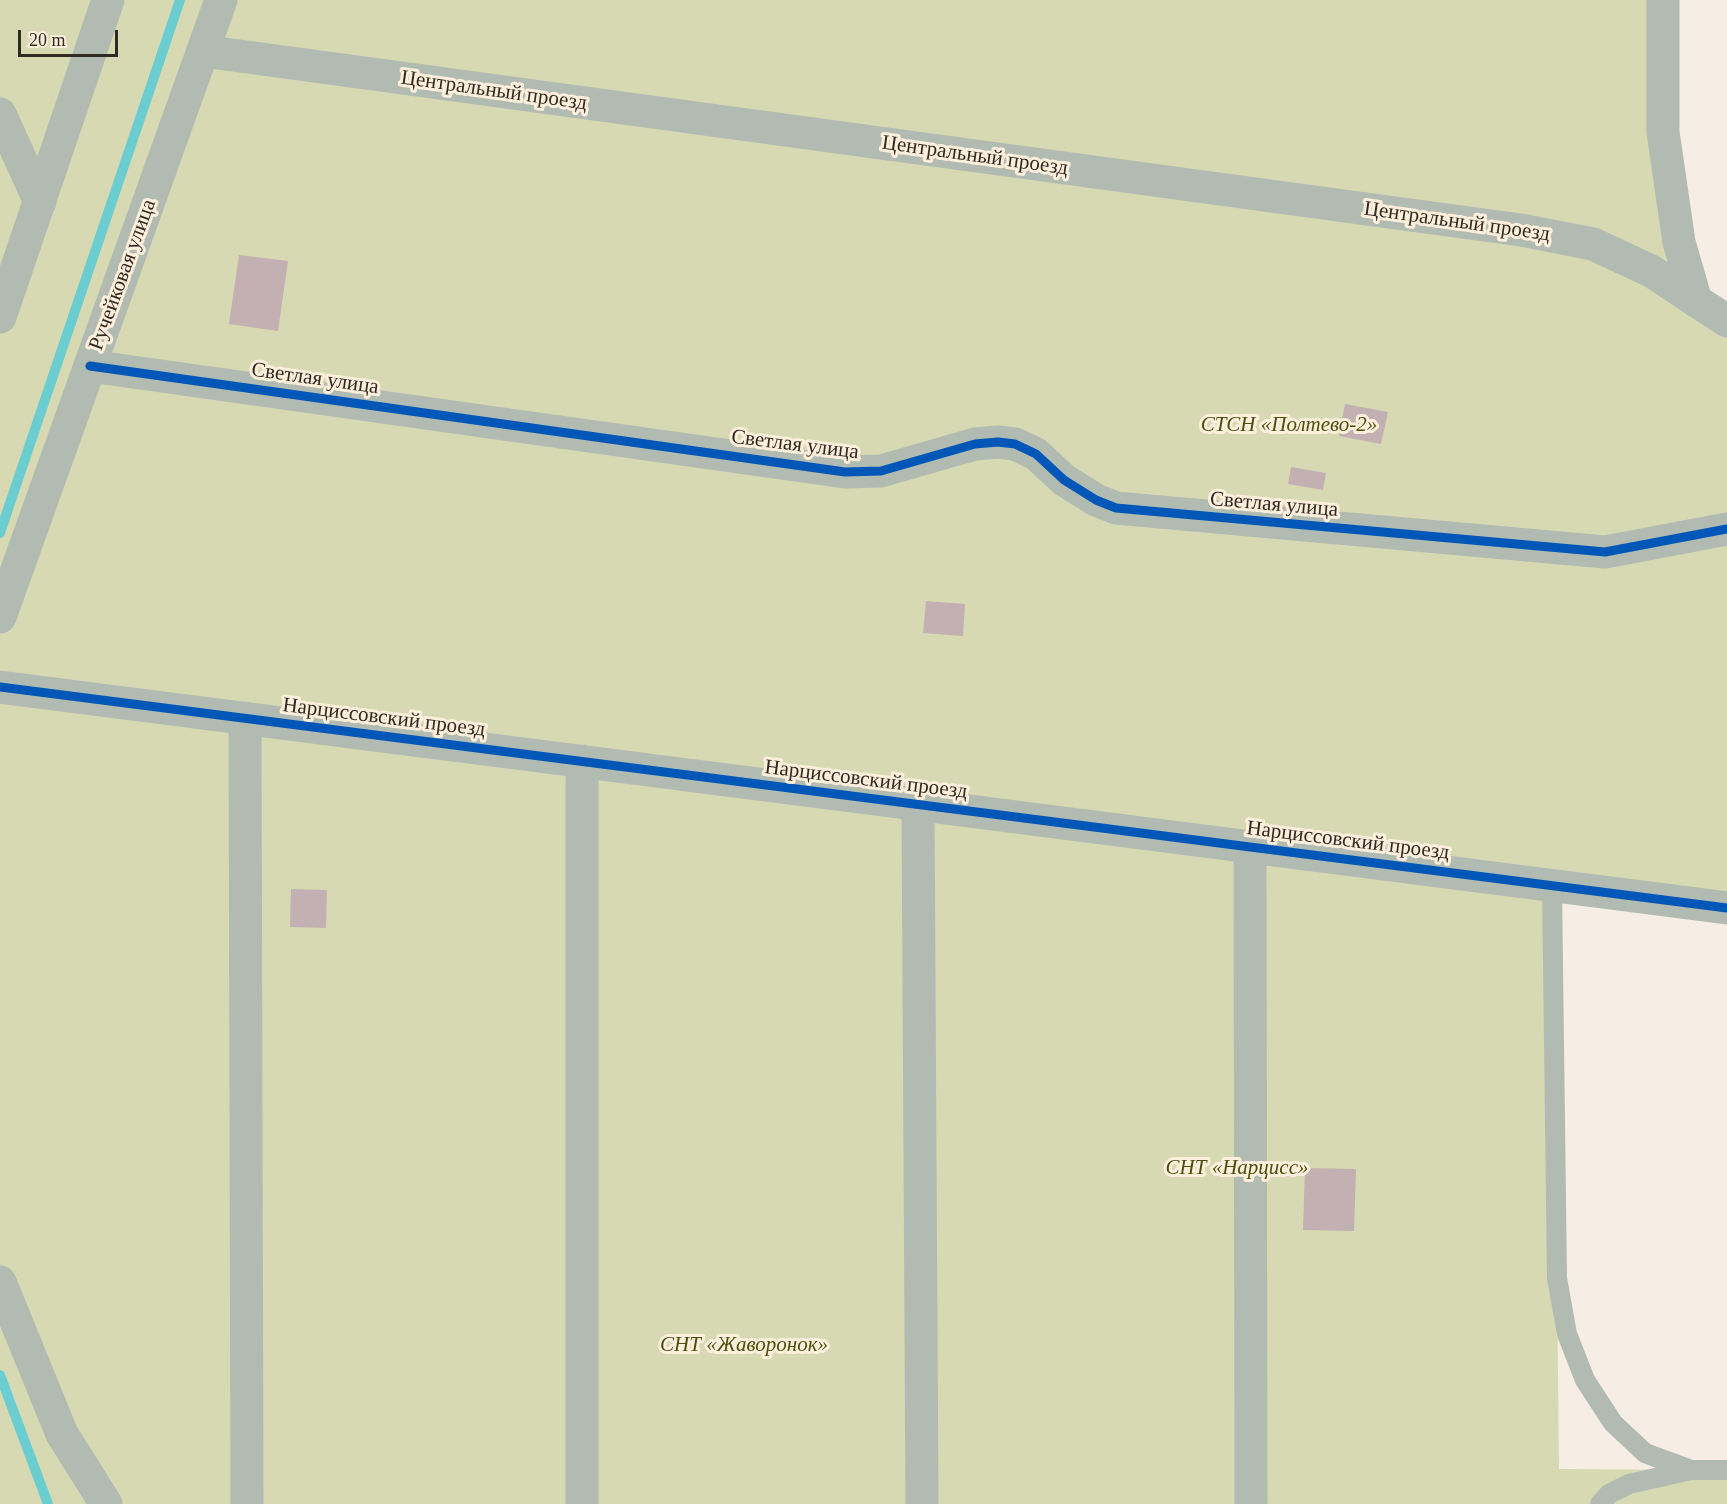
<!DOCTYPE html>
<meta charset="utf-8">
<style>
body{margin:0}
#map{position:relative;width:1727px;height:1504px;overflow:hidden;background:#f6eee5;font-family:Georgia,serif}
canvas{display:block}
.scale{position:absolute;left:18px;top:30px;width:100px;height:27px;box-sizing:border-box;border:3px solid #312a22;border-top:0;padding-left:8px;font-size:18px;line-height:21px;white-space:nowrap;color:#312a22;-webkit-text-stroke:4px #feefdd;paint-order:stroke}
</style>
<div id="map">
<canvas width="1727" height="1504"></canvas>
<div class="scale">20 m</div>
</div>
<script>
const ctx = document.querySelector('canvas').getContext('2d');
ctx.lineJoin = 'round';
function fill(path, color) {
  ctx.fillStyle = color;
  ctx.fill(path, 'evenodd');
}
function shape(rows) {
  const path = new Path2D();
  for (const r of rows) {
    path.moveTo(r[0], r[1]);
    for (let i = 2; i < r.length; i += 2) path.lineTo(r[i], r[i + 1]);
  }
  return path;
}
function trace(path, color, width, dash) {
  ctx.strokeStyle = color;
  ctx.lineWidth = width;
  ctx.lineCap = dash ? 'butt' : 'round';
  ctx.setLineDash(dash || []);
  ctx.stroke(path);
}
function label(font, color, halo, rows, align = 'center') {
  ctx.font = font + ' Georgia,serif';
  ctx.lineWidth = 6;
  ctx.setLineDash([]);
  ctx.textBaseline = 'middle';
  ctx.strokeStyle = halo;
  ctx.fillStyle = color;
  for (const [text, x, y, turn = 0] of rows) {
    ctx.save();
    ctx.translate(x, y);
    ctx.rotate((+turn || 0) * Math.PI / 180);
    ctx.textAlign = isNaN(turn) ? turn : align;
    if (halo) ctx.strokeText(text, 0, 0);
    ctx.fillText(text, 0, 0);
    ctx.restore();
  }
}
fill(shape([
 [0,0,1663,0,1679,242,1727,321,1727,908,1553,886,1559,1469,1727,1470,1727,1504,0,1504]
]), '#d7d9b3');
trace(shape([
 [0,533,180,0],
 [0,1375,48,1504]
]), '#6ccdd0', 10);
fill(shape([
 [239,255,288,261,278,331,229,324],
 [1345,404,1388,412,1381,444,1339,436],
 [1291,467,1326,473,1323,490,1288,484],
 [926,601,965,604,963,636,923,633],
 [291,889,327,890,326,928,290,927],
 [1305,1168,1356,1169,1354,1231,1303,1230]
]), '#c3b0b2');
trace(shape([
 [1552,886,1557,1278,1567,1334,1585,1380,1613,1423,1645,1453,1691,1470,1727,1470],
 [1600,1504,1609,1494,1629,1484,1691,1470]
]), '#b2bbb1', 20);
trace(shape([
 [1663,0,1663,132,1679,242,1696,301],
 [203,51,1521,230,1593,244,1651,271,1727,321],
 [0,114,40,202],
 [0,317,108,0],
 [90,366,845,472,881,471,975,444,998,442,1015,444,1036,454,1064,480,1096,500,1116,508,1605,552,1727,529],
 [0,617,221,0],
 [0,687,1727,908],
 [245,718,247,1504],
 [918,805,922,1504],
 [1250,847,1251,1504],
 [0,1282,62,1434,106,1504],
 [582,1504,582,761]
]), '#b2bbb1', 33);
trace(shape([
 [90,366,845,472,881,471,975,444,998,442,1015,444,1036,454,1064,480,1096,500,1116,508,1605,552,1727,529],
 [0,687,1727,908]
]), '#0057b8', 9);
label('21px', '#312a22', '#feefdd', [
 ["Центральный проезд",494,91,8],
 ["Центральный проезд",975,156,8],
 ["Центральный проезд",1457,222,8],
 ["Ручейковая улица",123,275,-70],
 ["Светлая улица",315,379,8],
 ["Светлая улица",795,445,7],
 ["Светлая улица",1274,505,5],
 ["Нарциссовский проезд",384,718,7],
 ["Нарциссовский проезд",866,780,7],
 ["Нарциссовский проезд",1348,841,7]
]);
label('italic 21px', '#49500c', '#feefdd', [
 ["СТСН «Полтево-2»",1289,425],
 ["СНТ «Нарцисс»",1237,1168],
 ["СНТ «Жаворонок»",744,1345]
]);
</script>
